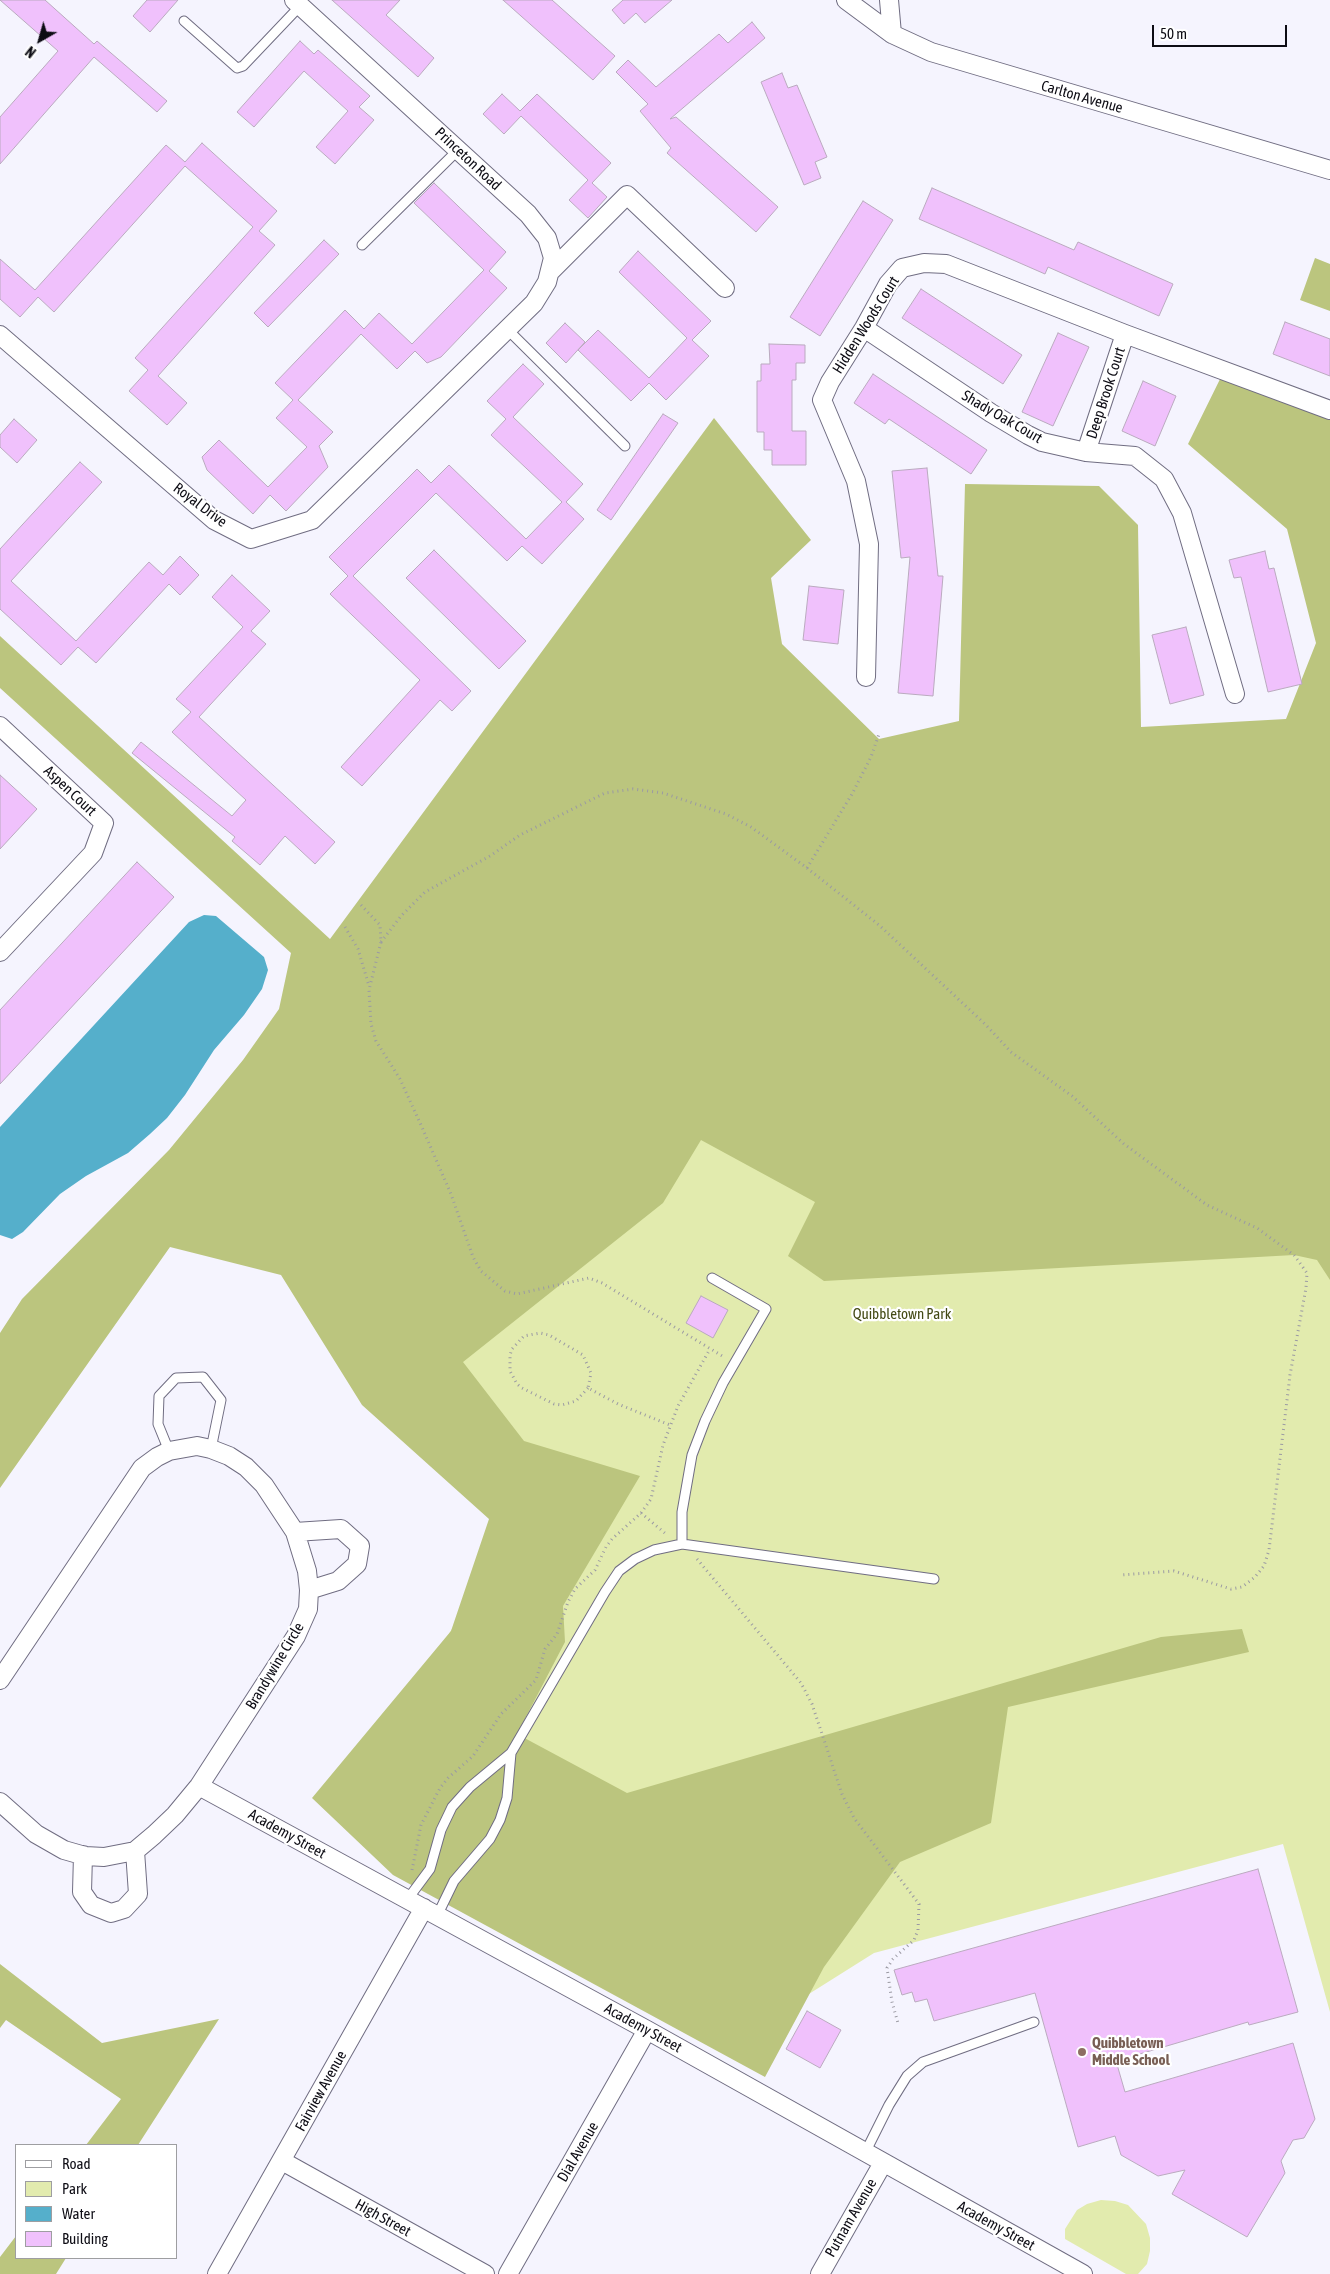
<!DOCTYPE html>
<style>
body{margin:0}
#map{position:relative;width:1330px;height:2274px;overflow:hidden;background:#f5f4fe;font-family:"Asap Condensed",sans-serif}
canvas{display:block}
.legend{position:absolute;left:15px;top:2144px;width:162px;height:115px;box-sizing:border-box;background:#fff;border:1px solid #9e9ea1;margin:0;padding:6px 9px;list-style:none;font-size:15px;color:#0d0c14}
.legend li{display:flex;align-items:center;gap:10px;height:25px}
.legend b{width:25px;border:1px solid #9e9ea1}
.north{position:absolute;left:15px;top:15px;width:50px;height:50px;-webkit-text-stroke:4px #fff;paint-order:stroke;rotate:218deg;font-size:14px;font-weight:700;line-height:20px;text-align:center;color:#0d0c14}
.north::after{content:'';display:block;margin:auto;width:18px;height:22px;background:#0d0c14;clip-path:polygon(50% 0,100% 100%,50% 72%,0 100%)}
.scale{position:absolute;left:1152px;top:25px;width:135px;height:22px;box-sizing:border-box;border:2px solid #0d0c14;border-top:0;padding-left:6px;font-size:15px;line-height:18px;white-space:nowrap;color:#0d0c14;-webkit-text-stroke:4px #fff;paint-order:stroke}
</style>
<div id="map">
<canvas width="1330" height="2274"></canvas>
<ul class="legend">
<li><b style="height:6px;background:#fff"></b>Road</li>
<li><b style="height:14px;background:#e2ebae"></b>Park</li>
<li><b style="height:14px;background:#55afcb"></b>Water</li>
<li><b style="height:14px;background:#f0c1fc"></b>Building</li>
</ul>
<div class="north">N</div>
<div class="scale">50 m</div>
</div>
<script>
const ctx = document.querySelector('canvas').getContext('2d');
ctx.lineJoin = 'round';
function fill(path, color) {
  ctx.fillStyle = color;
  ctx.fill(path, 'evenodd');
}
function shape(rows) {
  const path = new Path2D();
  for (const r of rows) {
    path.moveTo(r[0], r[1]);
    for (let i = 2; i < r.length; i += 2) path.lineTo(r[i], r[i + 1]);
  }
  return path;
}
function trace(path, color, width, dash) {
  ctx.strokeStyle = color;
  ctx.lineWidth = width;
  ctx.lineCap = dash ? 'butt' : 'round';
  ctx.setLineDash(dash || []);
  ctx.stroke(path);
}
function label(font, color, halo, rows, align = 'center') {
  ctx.font = font + ' "Asap Condensed",sans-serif';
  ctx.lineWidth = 4.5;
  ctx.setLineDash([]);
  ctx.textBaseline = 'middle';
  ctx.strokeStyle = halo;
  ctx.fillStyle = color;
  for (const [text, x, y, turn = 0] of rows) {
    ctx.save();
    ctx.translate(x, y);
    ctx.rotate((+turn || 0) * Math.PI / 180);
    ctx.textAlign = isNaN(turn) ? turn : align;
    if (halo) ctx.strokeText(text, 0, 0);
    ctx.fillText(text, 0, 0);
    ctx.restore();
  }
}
fill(shape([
 [644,580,1330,1102,1330,2012,1283,1844,874,1953,739,2038,347,1804,522,1512,198,1187],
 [1101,2200,1115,2201,1128,2205,1146,2224,1150,2238,1150,2251,1147,2264,1138,2274,1126,2274,1065,2239,1065,2229,1077,2210,1087,2204]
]), '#e2ebae');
fill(shape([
 [1315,258,1330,264,1330,311,1300,300],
 [1225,369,1330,403,1330,1280,1317,1260,1294,1255,824,1281,788,1256,815,1202,701,1140,663,1203,463,1362,524,1441,640,1476,563,1606,565,1642,517,1734,627,1793,1161,1637,1242,1629,1249,1652,1008,1707,991,1823,900,1862,824,1967,765,2077,393,1875,312,1798,451,1631,489,1519,362,1405,281,1275,170,1247,0,1488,0,1333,22,1299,169,1150,243,1060,279,1009,291,953,0,688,0,636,330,939,714,418,811,540,771,578,782,644,879,739,959,721,965,484,1099,486,1138,525,1141,727,1286,719,1316,643,1287,529,1188,444],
 [0,1964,102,2043,219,2019,138,2145,86,2145,121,2099,6,2020,0,2028],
 [16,2236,16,2258,66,2258,56,2274,0,2274,0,2257]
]), '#bbc57e');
fill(shape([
 [204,915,216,916,264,957,268,970,262,989,244,1015,214,1050,185,1095,167,1118,150,1134,128,1153,86,1176,60,1194,23,1232,12,1239,0,1235,0,1127,189,922]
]), '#55afcb');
const building = shape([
 [0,0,45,0,94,44,97,41,167,101,157,112,94,57,0,164,0,117,58,51,0,0],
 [147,0,178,0,150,32,133,16,147,0],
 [332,0,400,0,386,15,434,58,418,77,332,0],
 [503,0,552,0,615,56,593,80,503,0],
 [623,0,672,0,645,23,636,13,624,24,612,10,623,0],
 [752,22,765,38,670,119,676,117,778,207,756,232,667,153,671,148,640,111,648,104,616,72,628,60,656,87,719,34,728,43,752,22],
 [300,41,314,54,318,50,370,96,359,107,374,120,335,164,316,147,348,111,304,71,254,127,237,112,300,41],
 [782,73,788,88,797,85,827,157,815,162,821,178,804,185,761,82,782,73],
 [502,94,520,111,537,94,611,163,592,183,607,197,588,218,569,200,588,180,521,116,504,134,483,114,502,94],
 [202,143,277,211,259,231,275,245,158,376,187,403,167,425,129,391,148,370,135,358,253,227,185,166,54,312,38,297,20,317,0,299,0,259,35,290,166,145,185,162,202,143],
 [434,183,506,252,489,271,507,288,441,357,427,363,415,351,397,369,361,334,298,400,333,432,319,446,328,467,286,511,270,495,253,514,207,470,202,457,219,440,268,487,307,447,276,418,293,400,275,383,345,310,364,329,379,313,412,344,484,270,414,203,434,183],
 [932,188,1074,250,1078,242,1173,284,1159,316,1048,267,1045,274,919,219,932,188],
 [863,201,893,220,820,336,790,317,863,201],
 [324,240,339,254,268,327,254,313,324,240],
 [638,251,711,321,692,340,709,356,666,400,649,383,631,401,578,350,598,330,649,378,687,338,619,272,638,251],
 [921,289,1022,355,1003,384,902,318,921,289],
 [1285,322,1330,339,1330,376,1273,354,1285,322],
 [565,323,585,342,566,363,546,343,565,323],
 [1058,333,1089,347,1053,426,1022,412,1058,333],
 [769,344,805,345,805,363,796,363,796,380,792,380,792,431,806,431,806,465,772,465,772,450,764,450,764,432,757,432,757,381,761,381,761,364,770,364,769,344],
 [523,364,544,384,513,417,583,484,566,502,584,519,542,564,522,546,507,561,436,493,353,576,471,691,452,711,440,700,362,786,341,767,420,680,330,594,348,576,329,557,417,469,431,483,449,465,526,539,562,502,491,435,506,419,487,401,523,364],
 [873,374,987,450,971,474,889,419,885,424,854,403,873,374],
 [1143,381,1176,396,1155,446,1122,431,1143,381],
 [663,414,678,423,611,520,597,510,663,414],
 [14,419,37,440,17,463,0,447,0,435,14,419],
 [80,462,102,482,11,581,76,641,149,562,163,575,180,556,199,575,180,595,169,584,96,663,78,647,61,665,0,609,0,549,80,462],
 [927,468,938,576,943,576,933,696,898,693,910,557,901,558,892,471,927,468],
 [434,550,526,641,499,669,406,578,434,550],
 [1265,551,1269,569,1274,568,1302,684,1268,692,1241,577,1234,578,1229,560,1265,551],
 [232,575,270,611,251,631,266,644,199,717,335,842,315,864,285,836,260,865,232,841,235,837,132,753,141,742,232,816,246,800,172,732,191,712,176,699,243,627,212,597,232,575],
 [809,586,844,590,838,644,803,640,809,586],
 [1186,627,1204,695,1170,704,1152,635,1186,627],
 [0,775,37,809,0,849,0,775],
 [137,862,174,897,0,1084,0,1010,137,862],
 [701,1296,728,1310,713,1338,686,1323,701,1296],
 [1258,1869,1298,2012,1249,2025,1248,2022,1116,2061,1125,2092,1293,2043,1315,2119,1304,2138,1293,2140,1281,2161,1285,2173,1247,2237,1172,2194,1185,2170,1158,2176,1121,2155,1115,2136,1078,2147,1035,1993,934,2021,927,1999,915,2002,912,1992,902,1995,894,1970,1258,1869],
 [807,2011,841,2030,820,2068,786,2049,807,2011]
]);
fill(building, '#f0c1fc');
trace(building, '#baaabf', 1);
const service = shape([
 [184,21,237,68,243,66,300,6],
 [362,245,458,150],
 [507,329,625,446],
 [169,1451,158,1424,159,1396,176,1378,203,1377,221,1400,211,1449],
 [682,1544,682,1512,692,1455,705,1421,723,1383,766,1309,712,1278],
 [407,1900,430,1869,441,1830,452,1807,470,1787,511,1753,605,1592,619,1571,635,1559,654,1550,682,1544,934,1579],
 [437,1916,454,1881,490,1839,500,1820,507,1798,511,1753],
 [865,2153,889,2105,907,2076,923,2062,1034,2022]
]);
const minor = shape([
 [846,0,892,34,931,52,1330,170],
 [889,0,892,34],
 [550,272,627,195,725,288],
 [864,328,991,413,1028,435,1042,442,1086,452,1135,456,1164,479,1182,513,1235,694],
 [0,335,214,520,251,539,312,520,534,303,547,282,553,258,547,238,528,214,294,0],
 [1086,452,1125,334],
 [866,677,869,544,856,481,822,400,830,382,864,328,888,284,902,268,924,263,946,264,1125,334,1330,410],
 [0,726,104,823,93,853,0,952],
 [295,1532,341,1529,360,1546,357,1564,338,1581,309,1590],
 [0,1680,142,1468,157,1457,169,1451,197,1446,211,1449,229,1456,246,1467,264,1485,295,1532,307,1571,309,1590,308,1609,296,1636,199,1786,175,1815,154,1835,135,1851,104,1857,85,1856,64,1850,36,1834,0,1802],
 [199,1786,647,2030,1083,2274],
 [83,1855,82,1892,91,1905,111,1913,124,1909,138,1894,135,1851],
 [282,2161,485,2274],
 [217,2274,424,1908],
 [508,2274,647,2030],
 [820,2274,883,2163]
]);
trace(service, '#706d82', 11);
trace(minor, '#706d82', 20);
trace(shape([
 [807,868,852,794,871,757,879,734],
 [361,905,380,925,381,942,369,990,371,1024,376,1041,400,1079,421,1125,451,1194,473,1257,481,1271,505,1291,517,1294,589,1278,602,1283,724,1357],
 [345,927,358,949,369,986],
 [381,942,401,916,425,892,490,856,520,835,605,793,633,789,663,793,726,814,751,827,807,868,879,925,986,1025,1011,1052,1072,1096,1124,1144,1207,1205,1257,1228,1294,1255,1307,1273,1306,1288,1290,1375,1269,1550,1264,1566,1255,1577,1242,1587,1231,1589,1174,1571,1121,1575],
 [588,1388,576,1401,562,1405,554,1404,522,1388,517,1384,510,1371,510,1355,512,1349,524,1336,540,1333,549,1335,583,1355,591,1373,588,1388,618,1404,670,1425],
 [641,1513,666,1534],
 [697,1559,801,1683,812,1704,842,1794,854,1818,919,1904,918,1930,914,1940,893,1959,887,1968,892,2002,898,2023],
 [412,1870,421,1825,440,1788,448,1778,473,1756,501,1714,536,1680,545,1649,557,1634,568,1602,575,1589,595,1570,606,1547,612,1539,641,1513,651,1499,663,1445,678,1406,710,1349]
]), '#9b9aa3', 3, [1, 4]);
trace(service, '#fff', 9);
trace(minor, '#fff', 18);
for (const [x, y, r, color] of [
 [1082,2052,5,"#8d6e63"]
]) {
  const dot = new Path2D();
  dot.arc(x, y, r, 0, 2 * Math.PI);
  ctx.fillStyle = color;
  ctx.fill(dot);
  trace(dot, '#fff', 2);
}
label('15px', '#0d0c14', '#fff', [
 ["Carlton Avenue",1082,97,16],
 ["Princeton Road",468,159,43],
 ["Hidden Woods Court",866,325,-58],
 ["Deep Brook Court",1106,393,-72],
 ["Shady Oak Court",1002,417,30],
 ["Royal Drive",200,505,37],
 ["Aspen Court",70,791,43],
 ["Brandywine Circle",275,1666,-59],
 ["Academy Street",287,1834,29],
 ["Academy Street",643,2028,29],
 ["Fairview Avenue",321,2091,-61],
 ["Dial Avenue",578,2152,-60],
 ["High Street",383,2218,29],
 ["Putnam Avenue",851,2218,-60],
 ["Academy Street",996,2226,29]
]);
label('15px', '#444a15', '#fff', [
 ["Quibbletown Park",902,1314]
]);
label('bold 15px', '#785e54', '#fff', [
 ["Quibbletown",1092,2043],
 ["Middle School",1092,2060]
], 'left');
</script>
